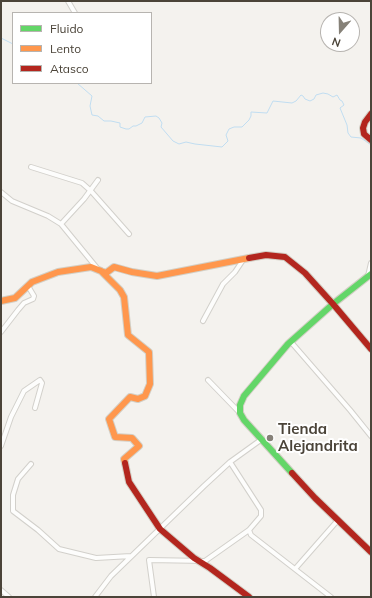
<!DOCTYPE html>
<style>
body{margin:0}
#map{position:relative;width:372px;height:598px;overflow:hidden;background:#f4f2ee;font-family:Mulish,sans-serif}
canvas{display:block}
.frame{position:absolute;inset:0;border:2px solid #4b4439;pointer-events:none}
.legend{position:absolute;left:12px;top:12px;width:140px;height:72px;box-sizing:border-box;background:#fff;border:1px solid #b7b4b0;margin:0;padding:5px 7px;list-style:none;font-size:12px;color:#4b4439}
.legend li{display:flex;align-items:center;gap:8px;height:20px}
.legend b{width:20px;border:1px solid #b7b4b0}
.north{position:absolute;left:320px;top:12px;width:40px;height:40px;box-sizing:border-box;background:#fff;border:1px solid #b7b4b0;border-radius:50%;rotate:200deg;font-size:11px;font-weight:700;line-height:16px;text-align:center;color:#4b4439}
.north::after{content:'';display:block;margin:auto;width:14px;height:18px;background:#868178;clip-path:polygon(50% 0,100% 100%,50% 72%,0 100%)}
</style>
<div id="map">
<canvas width="372" height="598"></canvas>
<div class="frame"></div>
<ul class="legend">
<li><b style="height:5px;background:#63d668"></b>Fluido</li>
<li><b style="height:5px;background:#ff974d"></b>Lento</li>
<li><b style="height:5px;background:#b3261e"></b>Atasco</li>
</ul>
<div class="north">N</div>
</div>
<script>
const ctx = document.querySelector('canvas').getContext('2d');
ctx.lineJoin = 'round';
function shape(rows) {
  const path = new Path2D();
  for (const r of rows) {
    path.moveTo(r[0], r[1]);
    for (let i = 2; i < r.length; i += 2) path.lineTo(r[i], r[i + 1]);
  }
  return path;
}
function trace(path, color, width, dash) {
  ctx.strokeStyle = color;
  ctx.lineWidth = width;
  ctx.lineCap = dash ? 'butt' : 'round';
  ctx.setLineDash(dash || []);
  ctx.stroke(path);
}
function label(font, color, halo, rows, align = 'center') {
  ctx.font = font + ' Mulish,sans-serif';
  ctx.lineWidth = 4;
  ctx.setLineDash([]);
  ctx.textBaseline = 'middle';
  ctx.strokeStyle = halo;
  ctx.fillStyle = color;
  for (const [text, x, y, turn = 0] of rows) {
    ctx.save();
    ctx.translate(x, y);
    ctx.rotate((+turn || 0) * Math.PI / 180);
    ctx.textAlign = isNaN(turn) ? turn : align;
    if (halo) ctx.strokeText(text, 0, 0);
    ctx.fillText(text, 0, 0);
    ctx.restore();
  }
}
trace(shape([
 [1,38,13,44],
 [77,83,92,96,90,106,92,115,98,116,104,121,111,121,120,123,120,127,126,129,129,129,133,126,136,126,142,123,145,117,156,116,159,118,162,123,161,127,173,141,179,144,186,142,195,144,222,147,228,141,226,135,229,129,234,127,242,127,249,120,251,116,251,112,267,113,273,101,292,103,296,101,301,95,303,96,305,99,310,101,314,99,316,95,323,93,328,94,333,97,337,95,340,100,342,101,344,105,340,108,347,125,348,133,351,137,361,138,371,145]
]), '#c0ddf1', 1);
const street = shape([
 [68,1,75,13],
 [31,167,82,183,91,191,129,234],
 [1,192,12,201,48,216,61,224],
 [97,268,61,224,84,199,98,180],
 [368,276,371,263],
 [203,321,223,284,235,272,243,260],
 [1,332,18,310,24,303,33,299,34,296,28,286],
 [291,342,350,410,371,436],
 [208,380,240,413],
 [1,446,11,417,24,391,40,380,42,383,35,408],
 [230,462,261,510,261,516,249,530,251,535,331,597],
 [31,464,18,479,13,495,13,511,38,530,59,549,96,558,131,556],
 [295,569,338,520],
 [1,590,9,597],
 [95,597,111,576,204,486,230,462,262,439],
 [154,597,149,560,205,561,249,530]
]);
const fast = shape([
 [292,473,244,420,240,413,240,405,244,396,288,344,333,304,371,274]
]);
const slow = shape([
 [101,271,120,290,124,297,128,335,149,352,150,384,145,396,138,399,130,397,109,419,115,437,132,438,139,446,124,459,125,463],
 [1,301,15,298,32,282,58,272,91,267,106,273,114,267,132,272,157,276,249,258]
]);
const jam = shape([
 [371,114,365,122,363,128,364,134,371,140],
 [249,258,266,255,285,257,305,273,333,304,371,349],
 [125,463,129,482,160,529,194,558,210,568,249,597],
 [292,473,315,498,371,552]
]);
trace(street, '#d2d0cb', 6);
trace(fast, '#d3cfc5', 8);
trace(slow, '#d3cfc5', 8);
trace(jam, '#d3cfc5', 8);
trace(street, '#fdfdfc', 4);
trace(fast, '#63d668', 6);
trace(slow, '#ff974d', 6);
trace(jam, '#b3261e', 6);
for (const [x, y, r, color] of [
 [270,438,4,"#868178"]
]) {
  const dot = new Path2D();
  dot.arc(x, y, r, 0, 2 * Math.PI);
  ctx.fillStyle = color;
  ctx.fill(dot);
  trace(dot, '#fff', 1.5);
}
label('bold 15px', '#4b4439', '#fff', [
 ["Tienda",278,429],
 ["Alejandrita",278,446]
], 'left');
</script>
